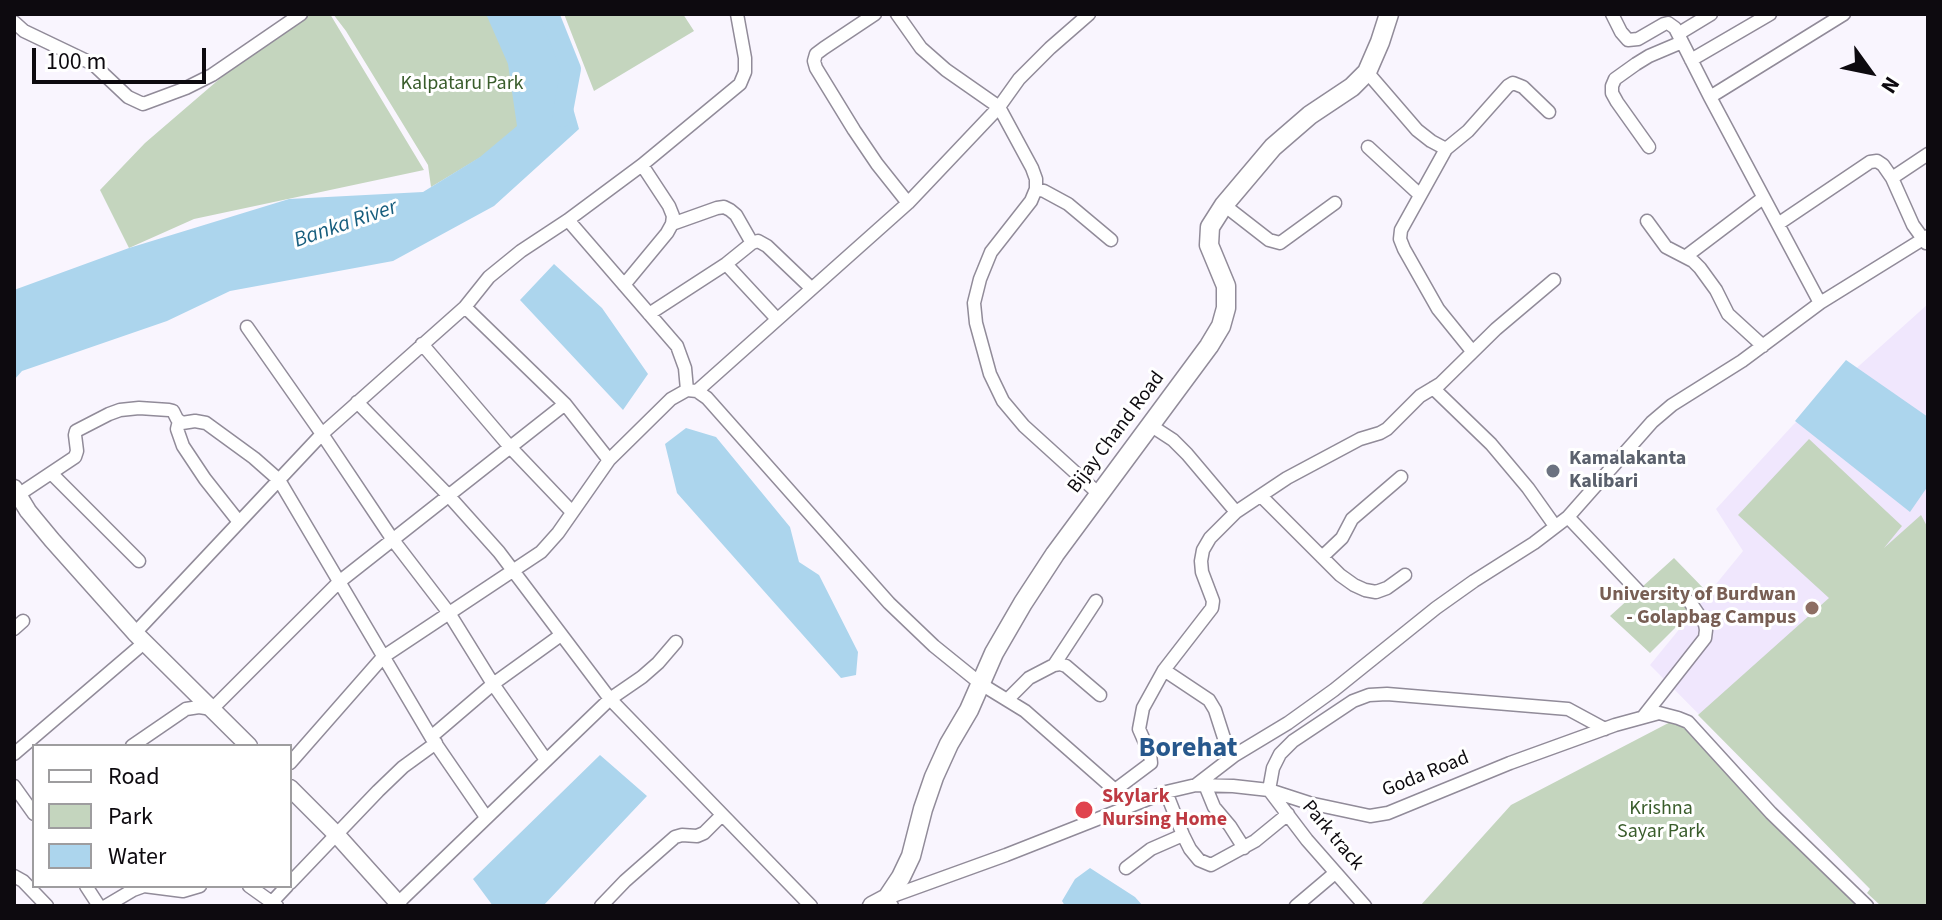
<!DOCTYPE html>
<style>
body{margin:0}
#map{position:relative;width:1942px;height:920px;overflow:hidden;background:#f9f5fe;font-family:"Source Sans 3",sans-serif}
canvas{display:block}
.frame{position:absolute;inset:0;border:16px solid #0d0a0f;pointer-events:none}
.legend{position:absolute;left:32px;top:744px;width:260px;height:144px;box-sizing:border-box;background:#fff;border:2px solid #9e9d9f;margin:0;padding:10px 14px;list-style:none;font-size:24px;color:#0d0a0f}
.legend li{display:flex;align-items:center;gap:16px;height:40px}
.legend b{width:40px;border:2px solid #9e9d9f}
.north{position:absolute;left:1830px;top:32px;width:80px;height:80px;-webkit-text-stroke:6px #fff;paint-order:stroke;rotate:123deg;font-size:22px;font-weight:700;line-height:32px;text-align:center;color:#0d0a0f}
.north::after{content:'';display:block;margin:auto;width:28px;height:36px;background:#0d0a0f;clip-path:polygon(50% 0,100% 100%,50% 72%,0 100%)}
.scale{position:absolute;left:32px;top:48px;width:174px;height:36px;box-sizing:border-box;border:4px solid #0d0a0f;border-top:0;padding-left:10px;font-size:24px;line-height:28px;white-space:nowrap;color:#0d0a0f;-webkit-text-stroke:6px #fff;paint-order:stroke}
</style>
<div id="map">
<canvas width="1942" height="920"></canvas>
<div class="frame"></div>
<ul class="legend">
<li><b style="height:10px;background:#fff"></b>Road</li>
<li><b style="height:22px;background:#c4d5be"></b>Park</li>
<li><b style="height:22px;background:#acd5ed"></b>Water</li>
</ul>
<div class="north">N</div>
<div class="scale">100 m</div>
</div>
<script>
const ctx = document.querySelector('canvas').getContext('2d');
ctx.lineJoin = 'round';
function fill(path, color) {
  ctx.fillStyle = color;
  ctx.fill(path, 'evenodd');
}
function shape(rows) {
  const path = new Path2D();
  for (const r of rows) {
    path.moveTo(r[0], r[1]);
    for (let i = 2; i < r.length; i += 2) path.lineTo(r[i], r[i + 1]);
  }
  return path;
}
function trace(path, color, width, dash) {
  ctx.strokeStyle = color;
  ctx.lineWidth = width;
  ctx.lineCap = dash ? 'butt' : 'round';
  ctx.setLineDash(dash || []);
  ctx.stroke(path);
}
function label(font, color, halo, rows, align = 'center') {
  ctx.font = font + ' "Source Sans 3",sans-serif';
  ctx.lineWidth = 6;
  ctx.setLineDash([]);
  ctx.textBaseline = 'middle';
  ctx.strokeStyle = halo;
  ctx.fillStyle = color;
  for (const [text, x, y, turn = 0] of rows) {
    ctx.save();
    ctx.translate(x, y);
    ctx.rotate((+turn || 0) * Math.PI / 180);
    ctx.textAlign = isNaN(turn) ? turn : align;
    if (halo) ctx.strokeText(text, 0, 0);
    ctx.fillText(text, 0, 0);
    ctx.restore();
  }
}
fill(shape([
 [1928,304,1928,906,1889,906,1650,665,1743,551,1716,509,1793,425]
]), '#f0e7fd');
fill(shape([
 [295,14,330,14,424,170,194,219,129,248,100,190,145,143],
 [333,14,524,14,532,115,506,142,431,187,428,165,346,31],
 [564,14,683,14,694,31,594,91],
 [1809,439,1902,526,1884,548,1921,515,1928,528,1928,906,1881,906,1867,893,1870,889,1698,715,1829,598,1738,515],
 [1674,558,1709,594,1650,653,1610,616],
 [1678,718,1866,906,1420,906,1511,805]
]), '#c4d5be');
fill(shape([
 [486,14,546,14,579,129,494,206,393,261,230,291,167,321,22,371,14,380,14,290,129,248,289,199,423,192,480,157,517,126,508,64],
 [554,264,602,308,648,374,623,410,520,300],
 [1846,360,1928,417,1928,486,1910,512,1795,421],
 [686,428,716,437,790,527,799,562,819,575,858,652,856,675,841,678,677,493,665,444],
 [600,755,647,796,543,906,493,906,473,879],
 [1090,868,1135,897,1143,906,1065,906,1062,901,1075,879]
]), '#acd5ed');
trace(shape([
 [549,14,571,69,562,117]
]), '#acd5ed', 20);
const minor = shape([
 [875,14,824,48,816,54,814,61,816,68,854,130,877,164,908,203],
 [897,14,921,48,946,70,999,107,1032,168,1036,179,1036,189,1031,201,991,252,980,279,974,303,976,323,990,374,1003,401,1024,426,1099,494],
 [1612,14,1621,32,1628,40,1638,39,1664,24,1668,23,1675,28,1710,97,1820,303],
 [14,22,24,31,93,64,128,97,143,104,186,88,212,75,301,14],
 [1678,34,1711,14],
 [1691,60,1770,14],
 [1367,72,1417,130,1431,141,1446,149],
 [1710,97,1844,14],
 [1368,147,1420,195],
 [1649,147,1617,102,1612,93,1612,86,1615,79,1636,64,1649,56,1682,42],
 [1892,178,1928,154],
 [1036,189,1044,191,1068,204,1111,240],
 [1224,205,1269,240,1280,243,1335,203],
 [568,220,677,346,685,368,687,390],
 [1647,221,1666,247,1693,261,1700,268,1716,290,1728,314,1763,346],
 [672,224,717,208,724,207,730,210,736,215,752,243],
 [1778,224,1870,162,1877,161,1883,165,1892,178,1913,225,1926,243],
 [1685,257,1763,198],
 [726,264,777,319],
 [624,285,667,233,672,224,673,216,669,206,642,165],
 [465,307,565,404,609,460],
 [649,314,726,264,752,243,758,241,767,246,811,288],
 [247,327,322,434,393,540,449,613,493,684,546,760],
 [422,344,510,447,572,512],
 [1472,351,1438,309,1404,249,1400,239,1401,230,1446,149,1468,131,1508,86,1513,83,1523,87,1549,112],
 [1433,388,1491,444,1528,488,1555,526],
 [697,391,908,203,999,107,1019,79,1050,48,1089,14],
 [357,402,448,495,499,552,610,699,811,906],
 [179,421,177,429,183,446,205,479,239,522],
 [1150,425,1173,440,1187,454,1236,512],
 [51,473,75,457,77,451,75,435,76,431,109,414,120,410,139,408,169,410,173,411,177,419,182,423,195,421,206,423,254,458,279,480,431,737,486,817],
 [18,495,51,473,139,561],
 [1261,496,1340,575,1354,585,1365,590,1376,592,1387,588,1405,575],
 [1568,517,1640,593],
 [1322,557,1342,538,1352,519,1401,477],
 [14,629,23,621],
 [135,633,322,434,465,307,489,277,521,251,568,220,642,165,740,84,745,72,745,58,737,14],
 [1054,665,1096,601],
 [1164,670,1209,700,1215,710,1224,738,1235,755],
 [1008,699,1029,678,1054,665,1060,664,1066,666,1100,695],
 [1643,717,1705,638,1706,630,1705,624,1690,602],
 [431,737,493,684,561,635],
 [132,746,186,709,199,707,212,709,339,582,565,404],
 [14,754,145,642],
 [290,763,383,657,541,552,558,533,609,460,671,399,687,390,697,391,707,398,889,603,934,646,981,684,1025,711,1132,805],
 [1196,785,1235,755,1288,723,1334,690,1436,608,1474,581,1534,543,1568,517,1652,422,1672,405,1742,361,1820,303,1928,236],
 [1205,785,1214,807,1230,826,1244,848],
 [14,786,34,814],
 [1115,790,1151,763,1150,754,1139,729,1143,708,1164,670,1212,608,1213,601,1202,572,1201,561,1203,550,1210,538,1236,512,1287,478,1360,439,1380,433,1387,429,1420,396,1440,384,1496,329,1554,280],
 [1166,792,1183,835,1190,849,1199,860,1211,865,1255,841,1288,814],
 [1126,868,1151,849,1183,835],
 [14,876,23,881,47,906],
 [290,883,378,791,403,767,436,743],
 [86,886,99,906],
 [249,886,277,906],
 [272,902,287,886],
 [398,903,610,699,642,677,658,663,676,642],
 [106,906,133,890,144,886,183,891,200,886],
 [601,906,625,881,675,837,682,835,697,836,704,833,722,815],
 [892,906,887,898,1006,855,1166,792,1196,785,1233,786,1269,790,1309,803,1370,816,1388,813,1510,763,1615,725,1659,713,1678,718,1688,722,1771,813,1867,906],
 [1296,906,1335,873],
 [1365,906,1307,840,1269,790,1273,768,1280,754,1293,741,1353,701,1369,695,1387,694,1568,709,1605,729]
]);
const tertiary = shape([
 [14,488,28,511,52,540,135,633,249,746],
 [290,788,336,834,398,903,396,906]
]);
const secondary = shape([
 [872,906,887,898,901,877,911,856,923,809,934,777,949,744,969,710,994,653,1023,603,1055,554,1209,346,1221,326,1226,308,1226,286,1209,245,1210,227,1224,205,1273,147,1310,115,1352,87,1367,72,1380,42,1389,14]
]);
trace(minor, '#918b99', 15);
trace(tertiary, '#918b99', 19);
trace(secondary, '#918b99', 21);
trace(minor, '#fff', 12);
trace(tertiary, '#fff', 16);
trace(secondary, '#fff', 18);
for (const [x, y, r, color] of [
 [1553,471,8,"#6b7280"],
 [1812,608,8,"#8d6e63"],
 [1084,810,10,"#e0444e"]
]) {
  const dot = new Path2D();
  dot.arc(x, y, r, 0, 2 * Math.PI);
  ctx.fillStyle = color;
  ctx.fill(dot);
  trace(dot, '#fff', 3);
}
label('20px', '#395c2b', '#fff', [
 ["Kalpataru Park",462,85],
 ["Krishna",1661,810],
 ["Sayar Park",1661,833]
]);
label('20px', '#0d0a0f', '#fff', [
 ["Bijay Chand Road",1117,433,-53],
 ["Goda Road",1426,775,-22],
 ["Park track",1332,836,50]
]);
label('bold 20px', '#5b616d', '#fff', [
 ["Kamalakanta",1569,460],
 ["Kalibari",1569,483]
], 'left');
label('bold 20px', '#785e54', '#fff', [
 ["University of Burdwan",1796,596],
 ["- Golapbag Campus",1796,619]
], 'right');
label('bold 20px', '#be3a42', '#fff', [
 ["Skylark",1102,798],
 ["Nursing Home",1102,821]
], 'left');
label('italic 22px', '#165d7d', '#fff', [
 ["Banka River",346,225,-19]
]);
label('bold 28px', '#27588c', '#fff', [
 ["Borehat",1188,750]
]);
</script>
